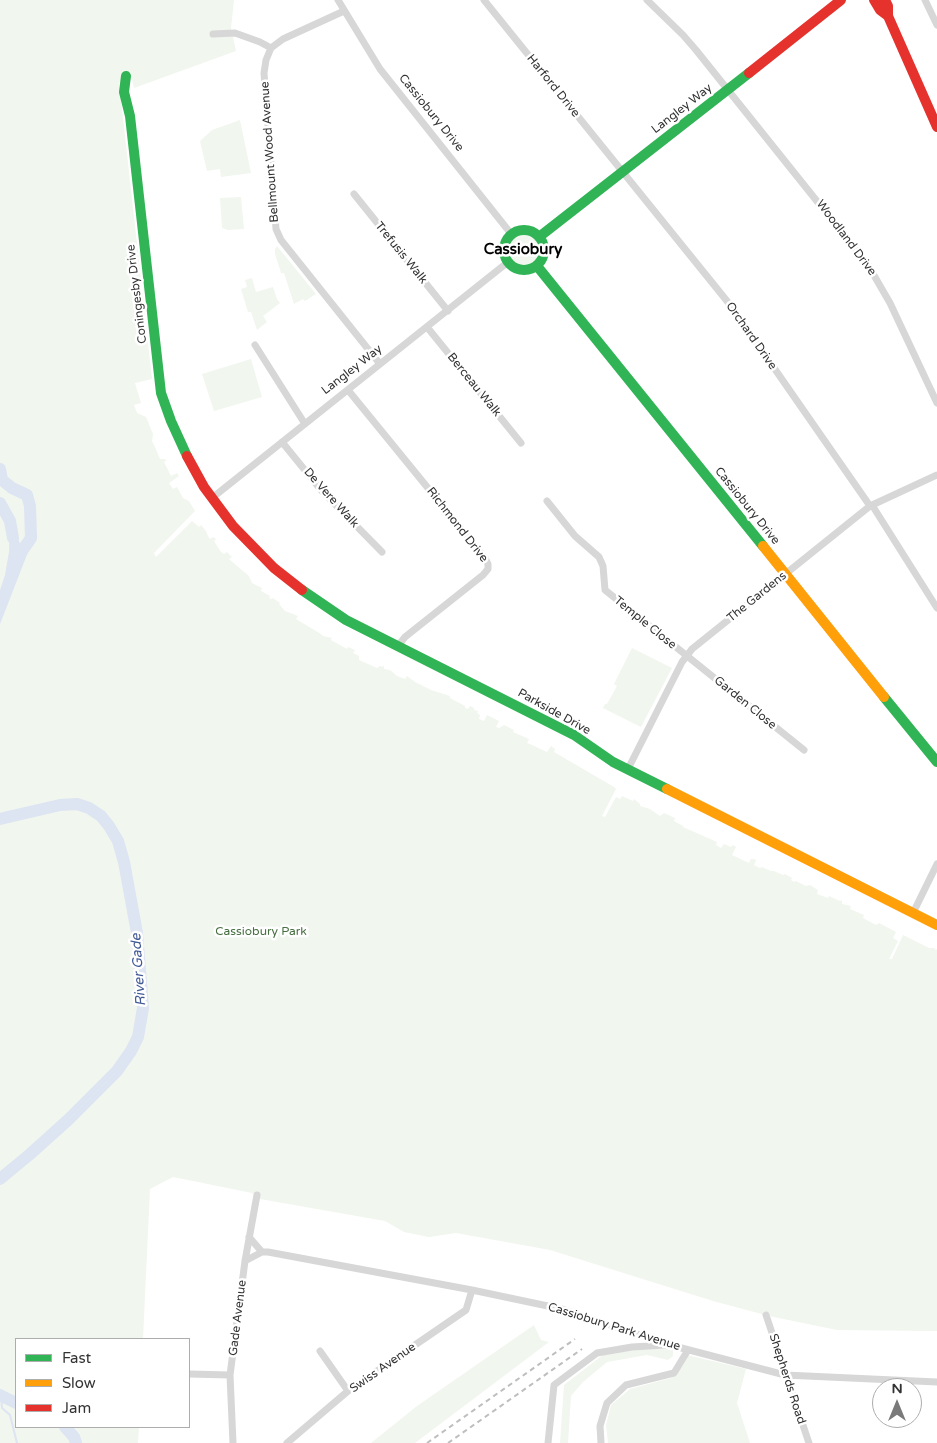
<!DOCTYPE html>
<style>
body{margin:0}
#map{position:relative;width:937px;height:1443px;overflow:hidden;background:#fff;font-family:"Varela Round",sans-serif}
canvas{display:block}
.legend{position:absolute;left:15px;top:1338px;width:175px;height:90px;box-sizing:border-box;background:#fff;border:1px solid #adadad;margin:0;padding:6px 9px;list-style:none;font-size:15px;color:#333}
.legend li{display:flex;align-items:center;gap:10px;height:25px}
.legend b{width:25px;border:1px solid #adadad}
.north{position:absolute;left:872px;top:1378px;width:50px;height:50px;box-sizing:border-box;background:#fff;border:1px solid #adadad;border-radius:50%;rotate:0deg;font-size:14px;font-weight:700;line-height:20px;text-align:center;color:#333}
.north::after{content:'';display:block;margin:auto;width:18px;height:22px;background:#7a7a7a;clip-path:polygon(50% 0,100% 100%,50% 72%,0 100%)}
</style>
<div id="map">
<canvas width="937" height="1443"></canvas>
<ul class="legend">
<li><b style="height:6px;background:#30b455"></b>Fast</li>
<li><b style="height:6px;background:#ff9f0a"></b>Slow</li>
<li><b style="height:6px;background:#e5322d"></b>Jam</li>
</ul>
<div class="north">N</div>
</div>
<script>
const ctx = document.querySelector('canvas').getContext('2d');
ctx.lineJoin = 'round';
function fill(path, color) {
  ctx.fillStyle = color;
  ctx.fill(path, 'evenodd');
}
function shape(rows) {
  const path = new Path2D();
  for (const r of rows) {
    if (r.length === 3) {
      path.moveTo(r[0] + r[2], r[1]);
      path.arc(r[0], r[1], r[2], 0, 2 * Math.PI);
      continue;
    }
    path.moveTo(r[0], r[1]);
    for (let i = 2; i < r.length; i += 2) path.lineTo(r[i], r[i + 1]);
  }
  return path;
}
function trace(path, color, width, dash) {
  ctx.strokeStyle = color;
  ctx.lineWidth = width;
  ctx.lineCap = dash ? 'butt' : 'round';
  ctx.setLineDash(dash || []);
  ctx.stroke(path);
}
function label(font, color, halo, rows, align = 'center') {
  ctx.font = font + ' "Varela Round",sans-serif';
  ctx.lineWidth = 5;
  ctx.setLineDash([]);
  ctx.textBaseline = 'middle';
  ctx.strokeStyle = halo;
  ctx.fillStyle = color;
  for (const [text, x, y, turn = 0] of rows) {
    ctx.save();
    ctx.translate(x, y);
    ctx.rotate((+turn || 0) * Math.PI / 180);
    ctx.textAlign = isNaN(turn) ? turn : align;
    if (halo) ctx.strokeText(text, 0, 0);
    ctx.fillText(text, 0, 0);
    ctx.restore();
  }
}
fill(shape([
 [0,0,234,0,231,28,236,51,134,88,132,80,119,82,152,379,135,383,141,403,134,405,137,413,146,417,153,434,152,441,155,447,160,459,165,459,166,461,164,462,171,476,177,473,179,476,169,483,173,489,177,487,183,498,189,501,195,511,154,553,156,557,192,521,199,527,201,525,206,531,208,536,210,539,213,537,216,539,214,541,221,552,224,554,227,552,232,557,229,559,249,576,252,583,262,588,261,591,270,596,269,598,271,599,273,598,280,603,279,604,285,611,298,616,296,619,321,634,323,636,332,638,331,640,347,649,348,647,355,650,353,653,359,656,359,660,377,668,380,666,383,667,384,665,384,669,390,670,397,676,405,679,407,676,415,682,431,690,450,696,450,698,465,706,465,708,468,709,470,706,474,708,474,710,478,711,477,713,480,715,479,719,484,721,487,715,499,721,496,727,499,728,504,725,514,730,513,732,529,739,527,743,532,745,547,752,551,746,555,749,554,752,614,787,616,789,602,816,605,817,616,797,620,799,622,796,633,801,634,799,640,804,640,806,650,809,660,816,664,813,675,818,674,821,683,826,683,827,717,842,716,845,721,848,724,844,731,847,733,845,736,847,732,855,749,863,751,859,754,859,756,860,754,865,760,868,762,867,771,871,774,871,783,875,785,874,792,878,791,880,794,882,796,881,806,886,810,885,818,890,817,894,828,898,829,896,840,901,842,900,842,904,851,906,850,909,864,915,863,918,876,925,879,923,896,932,893,938,898,941,889,959,892,959,903,935,929,948,934,948,936,950,937,949,937,1331,837,1330,769,1316,713,1301,550,1250,456,1233,429,1237,404,1232,385,1221,260,1199,252,1193,173,1177,150,1189,143,1339,16,1339,16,1427,139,1427,138,1443,0,1443],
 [240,120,251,173,221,177,220,169,207,171,200,141,212,130],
 [241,197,244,229,228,230,222,228,220,198],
 [524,250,15],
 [277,246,316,294,305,301,303,299,294,304,284,273,281,273,275,254,275,249],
 [252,278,256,292,273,287,277,299,280,303,263,316,267,322,257,330,251,312,248,312,241,289,247,287,245,280],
 [251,359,262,397,214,411,202,374],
 [632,648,672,668,641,727,603,708,605,704,607,704,617,686,614,684],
 [534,1325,541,1340,549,1342,415,1443,371,1443,417,1406],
 [667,1346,673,1349,673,1356,668,1360,647,1355,607,1362,583,1382,571,1396,568,1443,560,1443,564,1385,604,1354],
 [687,1355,746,1369,737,1403,750,1443,608,1443,606,1425,611,1405,630,1389,671,1378]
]), '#f1f6ef');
fill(shape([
 [10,521,21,546,31,538,28,552,0,624,0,590,5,575,9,552]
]), '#dde4f2');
trace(shape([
 [1,1395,2,1408,10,1415,17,1443]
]), '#dde4f2', 2);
trace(shape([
 [0,469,2,480,12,488,27,495,30,506,31,538,22,551],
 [0,503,10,521,13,538],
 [0,819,60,805,77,804,89,808,101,816,109,826,118,841,124,862,137,933,143,1008,138,1037,131,1051,117,1071,68,1120,29,1155,0,1179],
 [0,1395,16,1403],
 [65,1427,74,1437,76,1443]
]), '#dde4f2', 12);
trace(shape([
 [338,0,380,69,512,235],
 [484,0,731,306,870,506],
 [647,0,683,35,696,50,868,265,890,303,937,403],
 [925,0,937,25],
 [344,11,283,39,271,48,266,60,264,73,276,229,281,240,380,364],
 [213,34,235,33,260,42,271,48],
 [354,194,448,311],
 [427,327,521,443],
 [255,345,305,424],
 [348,390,485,558,488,564,488,569,483,575,405,637,398,646],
 [282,442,321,490,382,552],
 [212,498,508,262],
 [547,501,575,536,599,557,603,566,605,590,804,750],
 [872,505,937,608],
 [628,769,682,662,692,649,870,506,937,475],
 [913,913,937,864],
 [249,1237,262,1252],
 [245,1261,262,1252,268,1252,472,1290,562,1309,670,1345,785,1375,937,1382],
 [766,1315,809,1443],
 [320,1351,348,1391],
 [189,1374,230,1375],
 [233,1443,230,1375,245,1261,257,1195],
 [287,1443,348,1391,466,1310,472,1290],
 [548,1443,554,1385,597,1353,632,1347,665,1345],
 [601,1443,600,1426,607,1403,626,1385,674,1373,688,1350]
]), '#d7d7d7', 7);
trace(shape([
 [126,76,124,92,130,116,161,393,171,421,187,456],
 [524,250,20],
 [539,237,749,73],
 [537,266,763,546],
 [302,590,346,620,574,735,613,762,667,789],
 [884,697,937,762]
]), '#30b455', 10);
trace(shape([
 [763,546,884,697],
 [667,789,937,925]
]), '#ff9f0a', 10);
trace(shape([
 [874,0,880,10,888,16],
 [885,0,888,6,888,16,937,127],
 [749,73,841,0],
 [187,456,204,487,233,526,274,568,302,590]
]), '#e5322d', 10);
trace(shape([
 [427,1443,575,1339],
 [448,1443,582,1349]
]), '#bebebe', 2, [5, 4]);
label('12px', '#333', '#fff', [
 ["Harford Drive",553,86,51],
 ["Langley Way",682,109,-38],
 ["Cassiobury Drive",431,113,51],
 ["Bellmount Wood Avenue",270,152,-94],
 ["Woodland Drive",846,238,53],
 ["Trefusis Walk",401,253,51],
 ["Coningesby Drive",137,294,-97],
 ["Orchard Drive",751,336,55],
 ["Langley Way",352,370,-38],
 ["Berceau Walk",474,385,51],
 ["De Vere Walk",331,498,48],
 ["Cassiobury Drive",747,506,51],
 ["Richmond Drive",457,525,52],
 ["The Gardens",757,597,-39],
 ["Temple Close",645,623,39],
 ["Garden Close",745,703,39],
 ["Parkside Drive",554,712,29],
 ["Gade Avenue",238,1318,-83],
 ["Cassiobury Park Avenue",614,1327,17],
 ["Swiss Avenue",383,1368,-35],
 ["Shepherds Road",787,1379,72]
]);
label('12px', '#476f40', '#fff', [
 ["Cassiobury Park",261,932]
]);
label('italic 14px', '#415a95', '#fff', [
 ["River Gade",139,970,-94]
]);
label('bold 15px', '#000', '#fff', [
 ["Cassiobury",523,250]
]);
</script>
